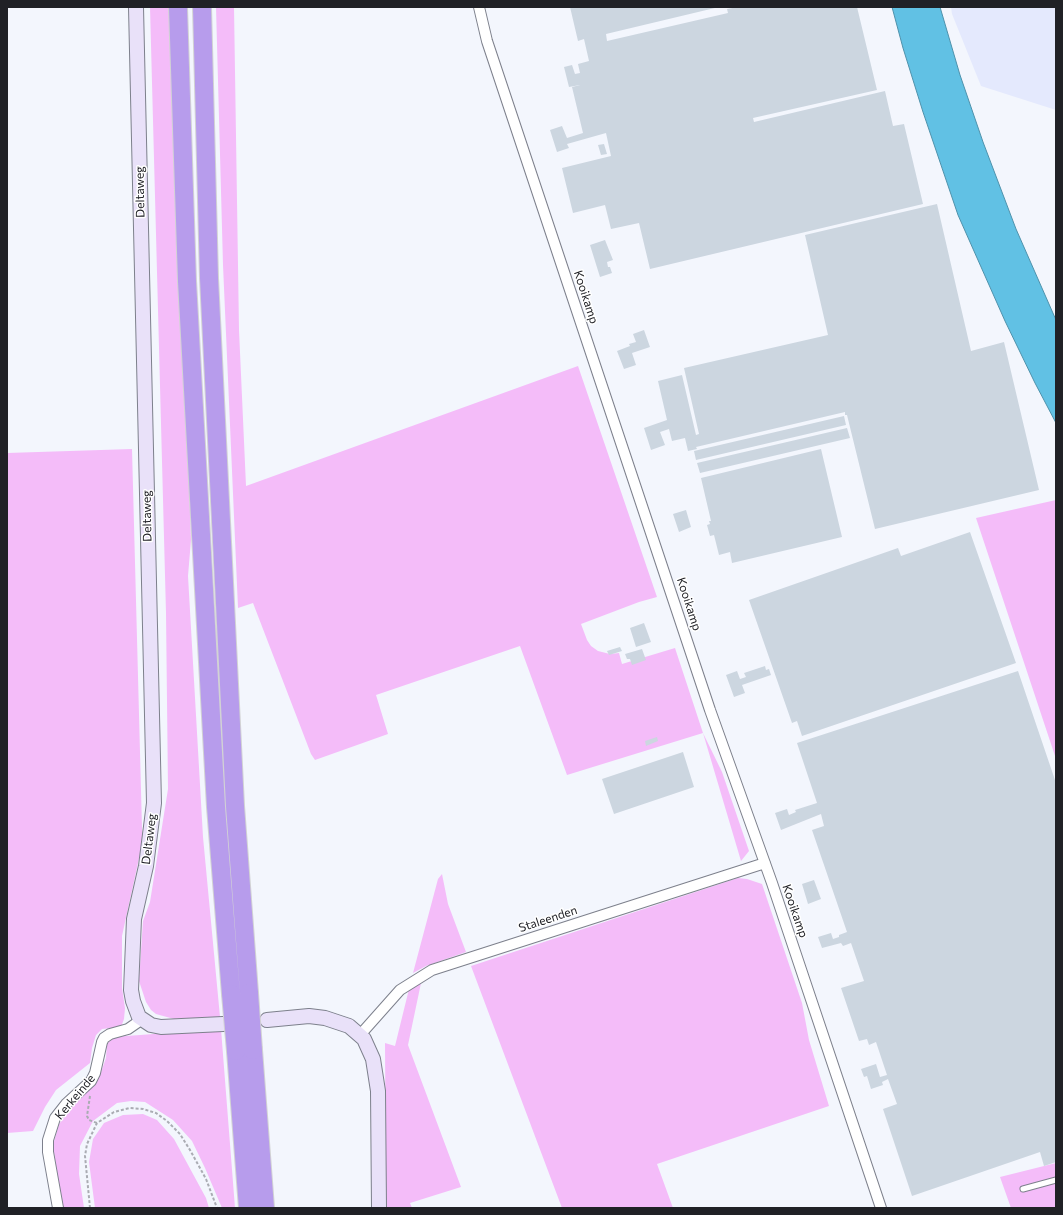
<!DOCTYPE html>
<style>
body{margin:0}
#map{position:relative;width:1063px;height:1215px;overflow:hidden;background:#f3f6fd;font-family:Commissioner,sans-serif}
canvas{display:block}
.frame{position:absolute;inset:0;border:8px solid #202126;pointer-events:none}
</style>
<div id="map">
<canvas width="1063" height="1215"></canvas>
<div class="frame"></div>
</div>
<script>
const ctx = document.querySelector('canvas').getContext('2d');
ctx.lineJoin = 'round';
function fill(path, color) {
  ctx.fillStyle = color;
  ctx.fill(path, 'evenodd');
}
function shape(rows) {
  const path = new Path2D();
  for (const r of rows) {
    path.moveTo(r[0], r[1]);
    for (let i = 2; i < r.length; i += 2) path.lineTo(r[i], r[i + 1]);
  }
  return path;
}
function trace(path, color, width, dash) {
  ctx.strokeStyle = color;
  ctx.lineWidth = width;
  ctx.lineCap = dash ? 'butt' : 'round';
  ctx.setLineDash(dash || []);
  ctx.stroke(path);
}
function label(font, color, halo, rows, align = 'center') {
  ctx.font = font + ' Commissioner,sans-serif';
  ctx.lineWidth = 3;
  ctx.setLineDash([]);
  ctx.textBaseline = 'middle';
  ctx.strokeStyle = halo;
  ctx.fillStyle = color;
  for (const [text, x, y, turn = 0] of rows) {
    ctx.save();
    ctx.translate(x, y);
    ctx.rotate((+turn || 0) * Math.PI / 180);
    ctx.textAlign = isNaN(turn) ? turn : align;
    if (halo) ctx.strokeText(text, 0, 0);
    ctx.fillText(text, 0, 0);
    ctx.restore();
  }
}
fill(shape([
 [951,7,1056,7,1056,110,981,86,952,14]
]), '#e4e9fd');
fill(shape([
 [150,7,173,7,191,540,188,576,203,837,220,1017,174,1019,156,1014,151,1010,146,1002,139,981,143,921,150,902,168,789,166,613],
 [216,7,234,7,239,330,246,486,578,366,657,597,639,602,581,624,587,640,591,646,598,651,610,654,619,653,622,664,675,648,703,733,722,772,749,851,741,861,703,733,567,775,520,646,376,695,388,734,315,760,311,754,253,603,238,608,223,265],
 [132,449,142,828,143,840,122,936,122,988,125,1008,124,1019,121,1027,102,1029,96,1035,92,1048,90,1063,56,1090,45,1107,33,1131,7,1133,7,453],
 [1056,500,1056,759,976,518],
 [442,874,448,904,466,952,426,966,413,973,438,879],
 [738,878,747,879,762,884,802,1003,809,1040,829,1106,657,1164,673,1208,562,1208,471,966],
 [421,983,408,1045,461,1187,410,1203,412,1208,386,1208,385,1043,395,1046,409,989],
 [221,1029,235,1208,222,1208,205,1168,192,1141,173,1120,145,1102,131,1101,117,1103,93,1121,80,1146,79,1174,84,1208,62,1208,53,1145,59,1124,77,1100,100,1075,106,1058,107,1044,113,1037],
 [143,1114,157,1120,174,1139,206,1198,209,1208,95,1208,89,1162,93,1139,104,1123,123,1115],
 [1056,1163,1056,1208,1011,1208,1000,1177]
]), '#f4bcf9');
const water = shape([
 [892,7,940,7,960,75,983,142,1016,229,1056,320,1056,423,1035,383,1005,321,958,215,923,112,903,48,892,7]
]);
fill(water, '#61c1e4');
trace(water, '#4e91ab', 1);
fill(shape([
 [570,7,719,7,606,34,607,41,728,13,727,9,738,7,857,7,877,90,753,118,754,122,885,91,893,126,904,124,923,204,650,269,639,223,611,229,605,205,573,213,562,168,611,156,606,133,567,144,569,148,557,152,550,130,562,126,567,138,583,133,572,87,580,85,569,87,564,67,572,65,575,74,580,73,578,64,589,61,584,39,578,41],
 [604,144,607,154,601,155,598,145],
 [937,204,971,351,1004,342,1039,490,875,529,847,415,845,415,845,412,696,447,697,449,688,451,685,438,672,441,669,429,660,432,665,445,651,450,644,428,667,420,658,381,682,375,696,435,699,434,684,368,828,335,805,235],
 [605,240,613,260,607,262,608,267,610,267,612,273,600,277,590,245],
 [644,330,650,347,632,353,636,365,624,369,617,351,630,346,629,344,636,342,633,334],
 [844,416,846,425,696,460,694,451],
 [847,428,850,438,700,473,697,463],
 [821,449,842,537,732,563,730,552,719,555,714,535,710,536,707,525,710,524,709,521,711,521,701,478],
 [686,510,691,527,679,532,673,514],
 [970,532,1016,663,802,736,797,721,792,723,749,600,898,548,901,556],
 [644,623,651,642,636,647,630,628],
 [620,647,622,651,609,655,607,651],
 [642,649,646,660,632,665,630,659,627,659,625,654],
 [765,666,766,670,769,669,771,675,742,685,745,693,734,697,726,675,737,671,740,679,746,677,744,673],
 [1018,671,1056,783,1056,1162,1044,1166,1040,1152,912,1196,883,1109,897,1104,888,1079,882,1082,883,1085,871,1089,867,1076,864,1077,861,1069,876,1064,880,1077,887,1075,876,1042,869,1045,867,1039,859,1041,841,988,864,981,851,943,843,946,841,943,822,948,818,937,831,933,833,939,839,937,839,935,847,932,812,830,824,826,821,814,781,830,775,813,787,809,789,815,796,812,795,810,817,803,797,743],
 [657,737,658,741,646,746,645,741],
 [683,752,694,787,614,814,602,779],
 [814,880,821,899,808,904,802,884]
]), '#ccd6e0');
const lane = shape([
 [1023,1189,1056,1180]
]);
const street = shape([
 [479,7,487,41,710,710,772,883,881,1208],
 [360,1035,400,990,432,970,765,863],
 [58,1208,48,1152,48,1140,55,1118,66,1104,91,1081,95,1073,102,1042,104,1038,110,1034,128,1029,141,1020]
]);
const secondary = shape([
 [136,7,154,803,146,866,134,919,131,990,133,1001,139,1017,151,1025,161,1027,223,1024],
 [267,1020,309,1016,325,1018,349,1026,364,1039,373,1059,378,1091,379,1208]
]);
const highway = shape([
 [178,7,187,281,216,807,231,994],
 [202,7,209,278,235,806,249,993],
 [253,1050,265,1208],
 [236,1051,248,1208]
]);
trace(lane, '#7d808c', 7);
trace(street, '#7d808c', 12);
trace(secondary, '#7d808c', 16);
trace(highway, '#d2d3d4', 20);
trace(shape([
 [90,1096,87,1116,89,1120,97,1123],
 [90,1208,85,1156,87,1144,97,1123,114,1112,130,1108,143,1109,156,1113,167,1121,180,1134,190,1150,206,1179,217,1208]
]), '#aaacb3', 2, [3, 2]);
trace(lane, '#fff', 5);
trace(street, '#fff', 10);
trace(secondary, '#e9e1f9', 14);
trace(highway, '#b79cec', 18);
const highwayBridge = shape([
 [249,993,253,1050],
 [231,994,236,1051]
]);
trace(highwayBridge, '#d2d3d4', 20, []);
trace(highwayBridge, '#b79cec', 18);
label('12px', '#202126', '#fff', [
 ["Deltaweg",140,192,-91],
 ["Kooikamp",586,297,72],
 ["Deltaweg",147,516,-91],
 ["Kooikamp",689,604,72],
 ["Deltaweg",149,839,-83],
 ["Kooikamp",795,911,71],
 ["Staleenden",548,919,-18],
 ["Kerkeinde",75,1097,-50]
]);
</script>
